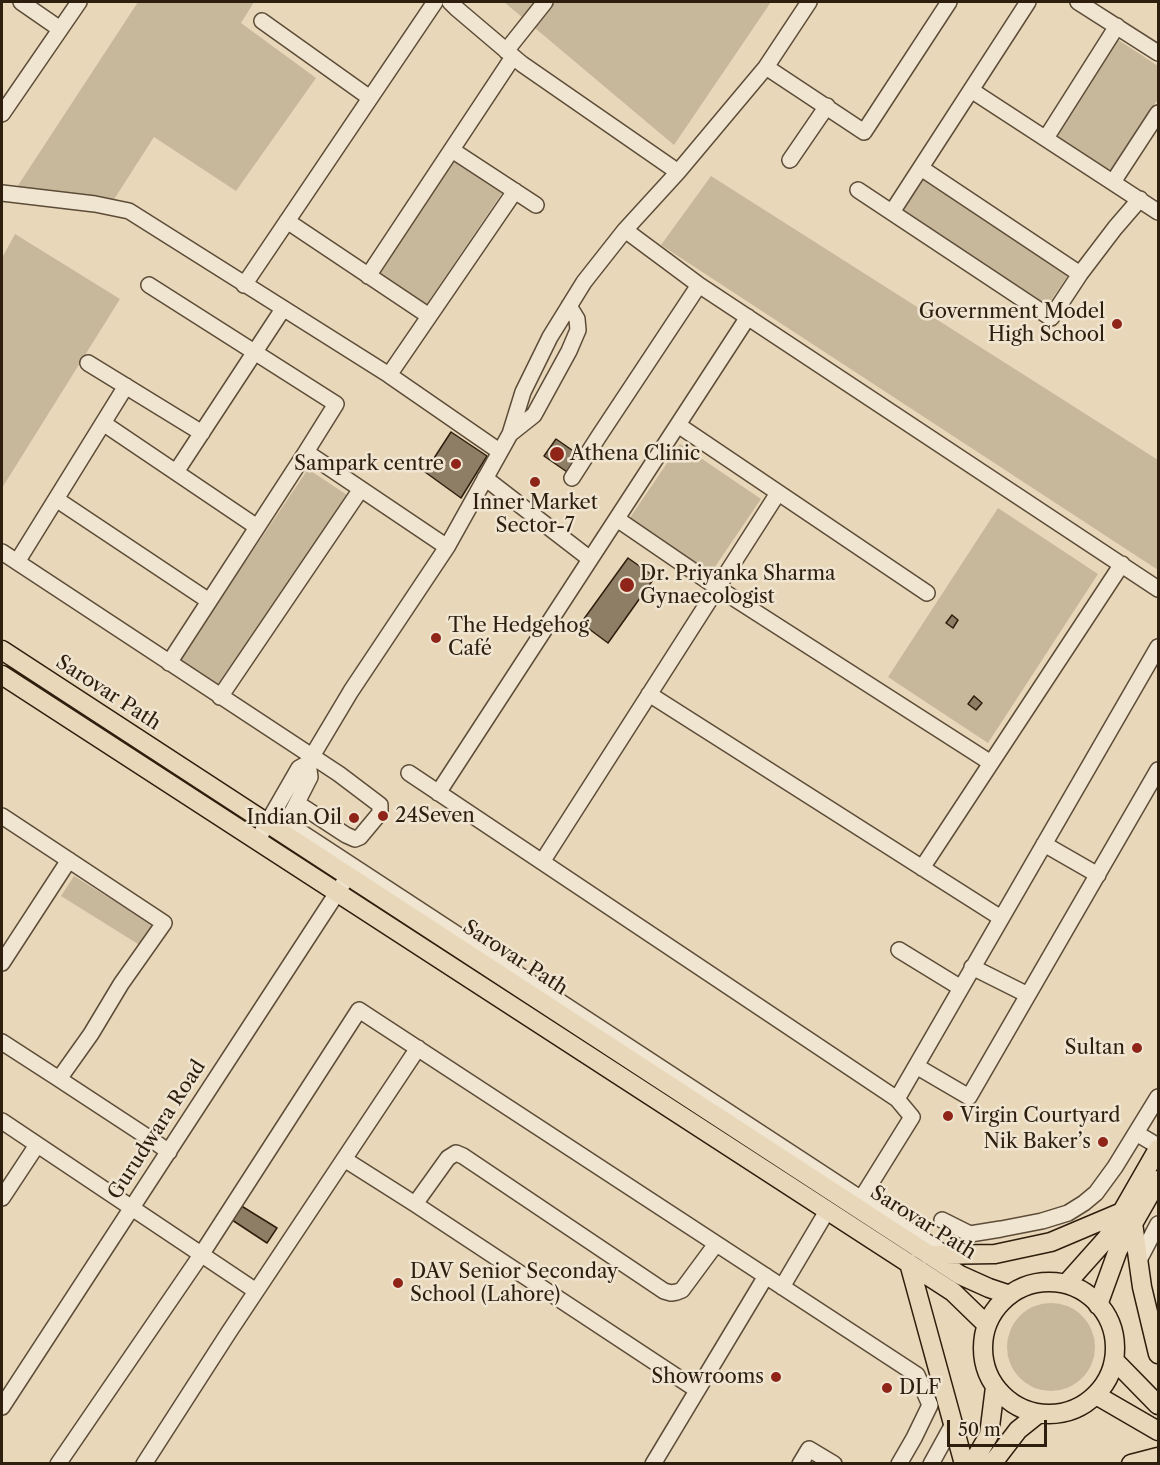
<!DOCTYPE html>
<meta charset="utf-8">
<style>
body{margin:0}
#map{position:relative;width:1160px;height:1465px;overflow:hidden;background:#e8d7b8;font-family:"Libre Caslon Text",serif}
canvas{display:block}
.frame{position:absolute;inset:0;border:3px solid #2d1e0d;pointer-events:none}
.scale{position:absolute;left:947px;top:1420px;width:100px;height:27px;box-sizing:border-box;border:3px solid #2d1e0d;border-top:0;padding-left:8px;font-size:18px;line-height:21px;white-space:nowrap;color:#2d1e0d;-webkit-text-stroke:4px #f0e5d1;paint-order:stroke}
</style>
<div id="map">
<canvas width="1160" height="1465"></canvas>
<div class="frame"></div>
<div class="scale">50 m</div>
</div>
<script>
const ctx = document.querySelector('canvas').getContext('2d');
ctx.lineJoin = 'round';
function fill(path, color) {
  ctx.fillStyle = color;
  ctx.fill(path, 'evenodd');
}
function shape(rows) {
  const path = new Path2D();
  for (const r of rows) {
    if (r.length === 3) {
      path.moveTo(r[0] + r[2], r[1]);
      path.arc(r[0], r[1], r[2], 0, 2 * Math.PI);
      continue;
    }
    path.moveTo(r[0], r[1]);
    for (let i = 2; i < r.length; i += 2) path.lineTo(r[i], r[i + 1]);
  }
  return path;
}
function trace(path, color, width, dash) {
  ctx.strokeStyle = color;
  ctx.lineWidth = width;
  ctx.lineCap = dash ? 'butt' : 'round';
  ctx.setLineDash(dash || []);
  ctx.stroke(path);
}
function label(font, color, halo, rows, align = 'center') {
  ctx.font = font + ' "Libre Caslon Text",serif';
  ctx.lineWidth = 5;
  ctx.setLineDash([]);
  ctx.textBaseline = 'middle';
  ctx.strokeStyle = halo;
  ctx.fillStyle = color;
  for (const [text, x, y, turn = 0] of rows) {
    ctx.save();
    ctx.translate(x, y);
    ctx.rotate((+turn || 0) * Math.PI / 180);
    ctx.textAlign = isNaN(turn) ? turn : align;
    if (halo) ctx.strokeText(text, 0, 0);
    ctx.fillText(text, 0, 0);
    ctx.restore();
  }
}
fill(shape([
 [138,2,254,2,241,23,316,78,236,191,154,137,113,201,17,187],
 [504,2,771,2,674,145],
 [1117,39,1158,66,1158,99,1111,172,1055,135],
 [454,160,502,193,426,305,378,272],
 [711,176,1158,460,1158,570,661,245],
 [922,178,1068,275,1046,308,900,211],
 [15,234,120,299,2,488,2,258],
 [680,444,761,499,706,580,625,525],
 [308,469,347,495,219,687,179,660],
 [998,508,1098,574,988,743,888,677],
 [74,876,159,929,146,949,61,896],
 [1051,1347,44]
]), '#c8b89b');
const building = shape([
 [451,432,487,456,461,498,425,472,451,432],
 [556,439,582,457,570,474,544,456,556,439],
 [628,558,655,577,608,643,581,623,628,558],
 [952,615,958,620,953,628,946,623,952,615],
 [974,696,982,703,976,710,968,704,974,696],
 [235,1202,277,1228,267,1243,226,1216,235,1202]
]);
fill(building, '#8e7e66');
trace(building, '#2d1e0d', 1.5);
const minor = shape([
 [21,2,60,29],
 [450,2,456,8,522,64,678,172],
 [1078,2,1158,53],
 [262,21,370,98],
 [506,51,545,2],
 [766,67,864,132,949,2],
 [971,90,1158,212],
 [2,114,79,2],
 [1046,138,1117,26],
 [452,150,536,205],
 [790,160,827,106],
 [1113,182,1158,113],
 [858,190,1051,318,1080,274,921,168],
 [2,193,95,204,129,211,389,375,499,451],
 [892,212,1028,2],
 [287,221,429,316],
 [625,230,699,285,1158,589],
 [1080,274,1115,228,1140,199],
 [368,276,513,57],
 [149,285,336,404,306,452,169,663],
 [244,285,435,2],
 [88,363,202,433],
 [389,375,515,191],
 [103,423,257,527],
 [678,425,927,593],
 [510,434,534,415,569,351,578,330,577,319,569,306],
 [306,452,447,547],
 [176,472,283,309],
 [485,478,590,559],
 [572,478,599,436,699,285],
 [56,499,209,601],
 [617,519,718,588,991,763],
 [2,552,339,774,380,805,380,813,360,837,355,839,346,835,297,803],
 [17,562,126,386],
 [649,694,1001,918],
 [220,697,361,489],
 [409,773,897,1099,912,1117,861,1199],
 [438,793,748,317],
 [2,816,164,923,121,984,91,1034,59,1079,2,1042],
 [287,823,947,1255],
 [282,832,310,777,308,763],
 [257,841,299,768,308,763,351,691,447,547,510,434,523,392,550,337,584,282,625,230,678,172,766,67,809,2],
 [1044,844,1098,875],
 [542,862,778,493],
 [922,868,1122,564],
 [899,950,961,988],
 [2,963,69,860],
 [972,967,1028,995],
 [916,1066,969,1097,1158,770],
 [59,1079,155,1142,169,1152],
 [897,1099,1158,647],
 [2,1121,256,1291],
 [1136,1133,1158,1146],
 [344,1159,415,1204,697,1390],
 [2,1198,37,1145],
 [415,1204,448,1158,456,1153,463,1156,664,1291,671,1293,677,1292,682,1290,716,1244],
 [942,1220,970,1234,1001,1229,1042,1221,1068,1213,1084,1203,1096,1193,1115,1167,1158,1097],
 [1138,1262,1158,1224],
 [782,1287,827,1211],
 [2,1407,348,876],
 [58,1464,201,1255,359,1010,917,1375,930,1405,914,1438,899,1464],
 [144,1464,229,1332,418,1048],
 [653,1464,766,1276],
 [800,1464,809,1449,834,1464],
 [931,1464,953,1424]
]);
const major = shape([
 [2,650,960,1275,989,1288,1010,1295],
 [2,675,953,1292,987,1325],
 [1133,1223,1142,1287,1158,1354],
 [929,1255,995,1254,1051,1242,1122,1212],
 [909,1263,964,1464],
 [1049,1348,66],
 [1066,1284,1107,1238,1158,1149],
 [1098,1305,1118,1250,1158,1180],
 [1114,1360,1158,1405],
 [1096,1395,1158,1431],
 [972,1464,989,1435,995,1387],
 [992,1464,1018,1430,1038,1414],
 [1131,1464,1158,1457]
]);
trace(minor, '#5c4c38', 18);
trace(major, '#2d1e0d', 21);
trace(minor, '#f0e5d1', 15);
trace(major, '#e8d7b8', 18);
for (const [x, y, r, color] of [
 [1117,324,6,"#8f2418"],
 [557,454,8,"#8f2418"],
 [456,464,6,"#8f2418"],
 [535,482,6,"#8f2418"],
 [627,585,8,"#8f2418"],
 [436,638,6,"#8f2418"],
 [383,816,6,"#8f2418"],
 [354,818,6,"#8f2418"],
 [1137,1048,6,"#8f2418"],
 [948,1116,6,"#8f2418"],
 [1103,1142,6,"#8f2418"],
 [398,1283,6,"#8f2418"],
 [776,1377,6,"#8f2418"],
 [887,1388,6,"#8f2418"]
]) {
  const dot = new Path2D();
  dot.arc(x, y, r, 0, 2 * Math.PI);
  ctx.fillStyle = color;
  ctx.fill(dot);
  trace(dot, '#f0e5d1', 2);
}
label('20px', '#2d1e0d', '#f0e5d1', [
 ["Government Model",1105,312,"right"],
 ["High School",1105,335,"right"],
 ["Athena Clinic",570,454],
 ["Sampark centre",444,464,"right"],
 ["Inner Market",535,503,"center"],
 ["Sector-7",535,526,"center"],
 ["Dr. Priyanka Sharma",640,574],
 ["Gynaecologist",640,597],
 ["The Hedgehog",448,626],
 ["Café",448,649],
 ["24Seven",395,816],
 ["Indian Oil",342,818,"right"],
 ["Sultan",1125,1048,"right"],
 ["Virgin Courtyard",960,1116],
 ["Nik Baker’s",1091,1142,"right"],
 ["DAV Senior Seconday",410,1272],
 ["School (Lahore)",410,1295],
 ["Showrooms",764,1377,"right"],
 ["DLF",899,1388]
], 'left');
label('20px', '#2d1e0d', '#f0e5d1', [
 ["Sarovar Path",108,693,33],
 ["Sarovar Path",515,958,33],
 ["Gurudwara Road",157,1130,-57],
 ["Sarovar Path",923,1223,32]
]);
</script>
